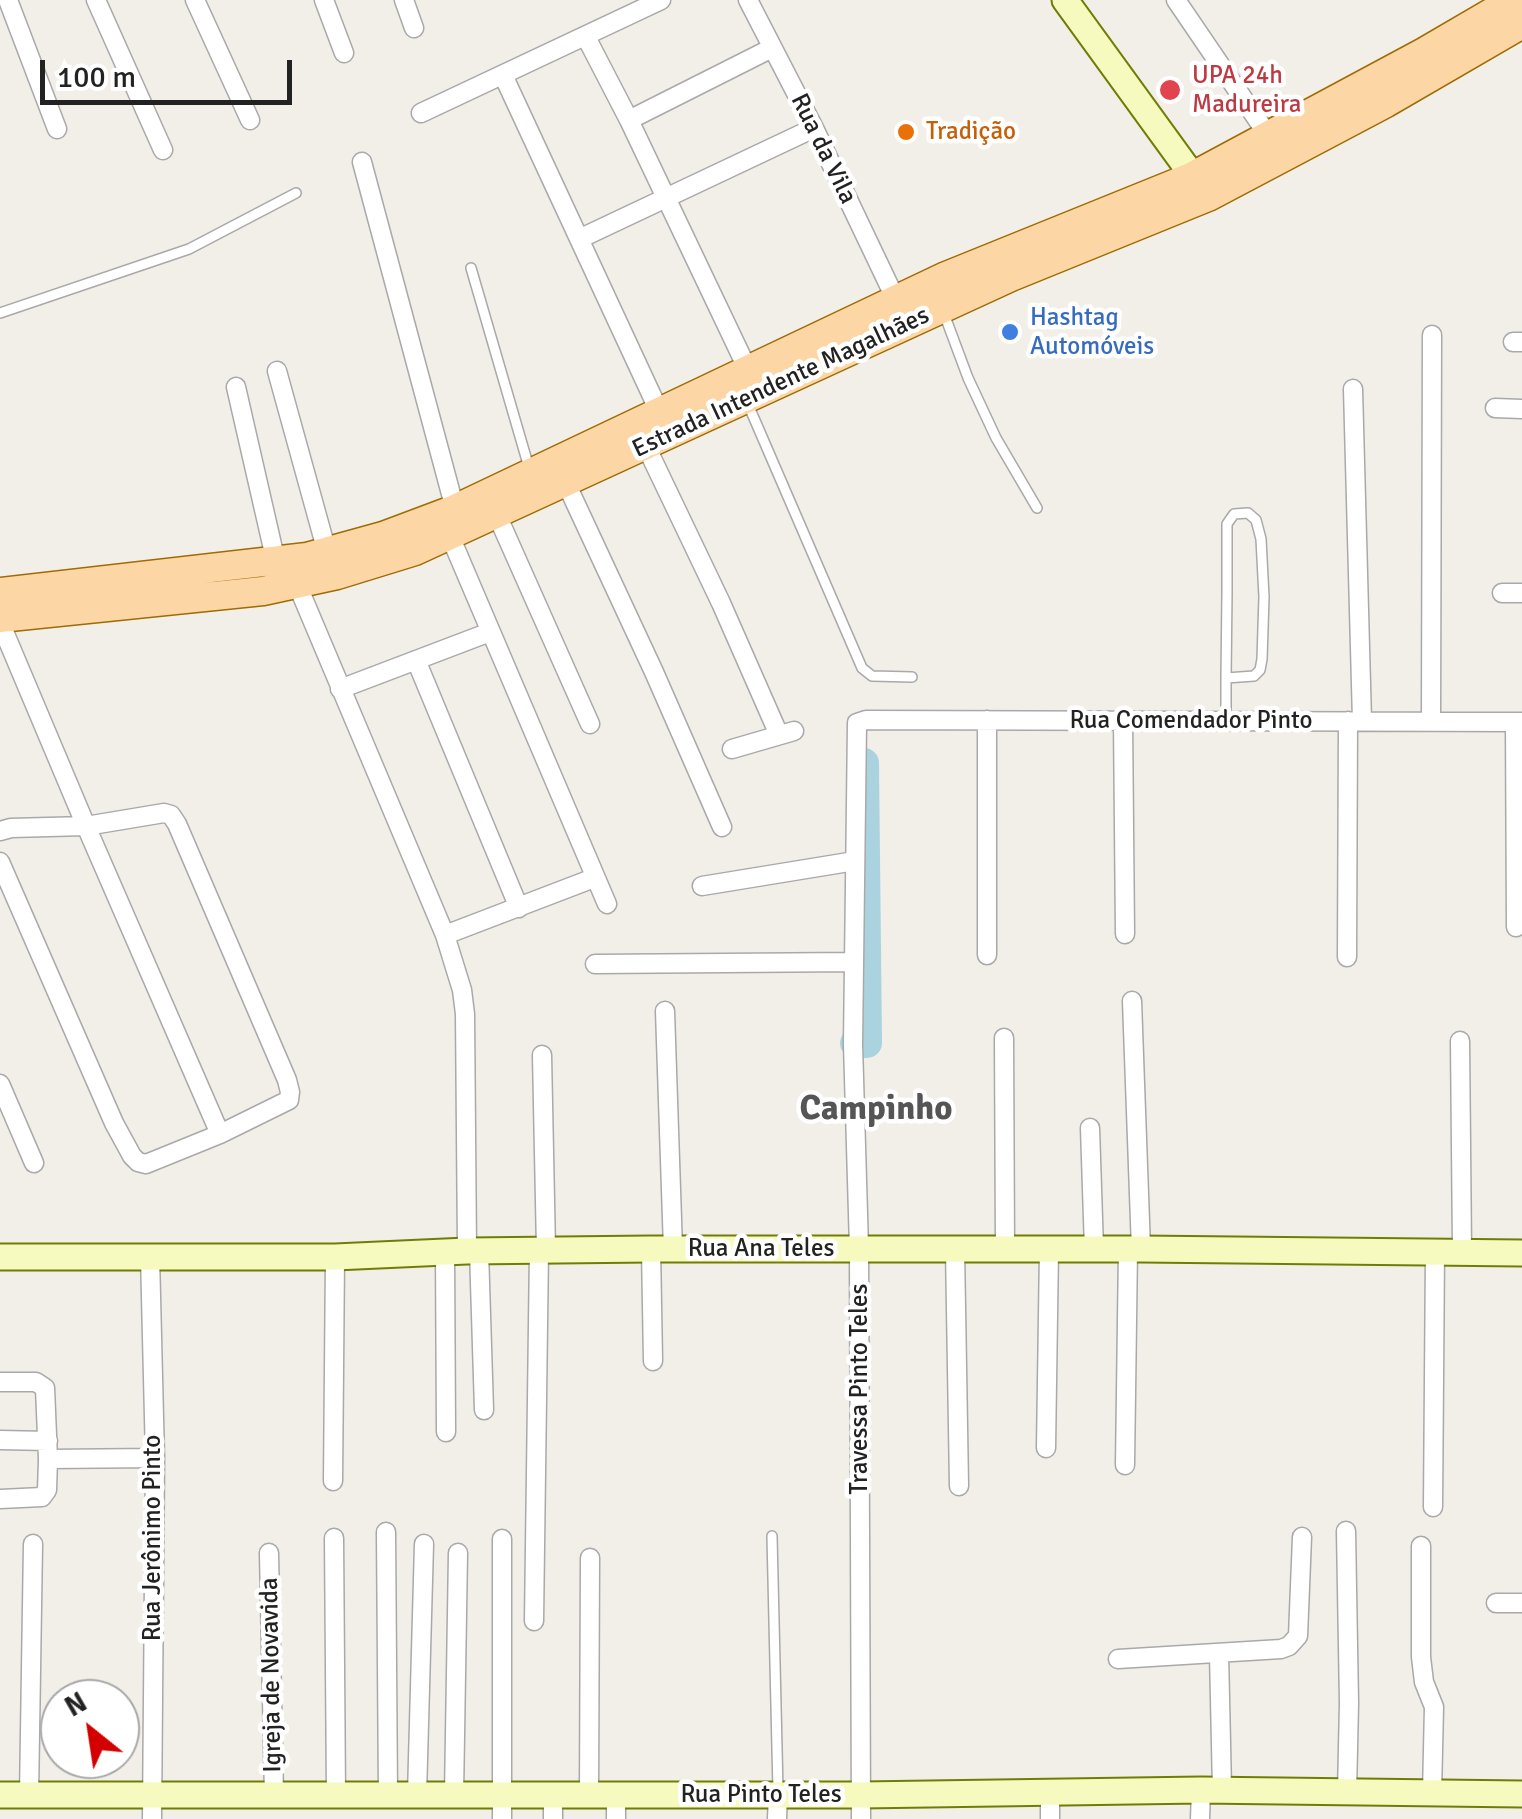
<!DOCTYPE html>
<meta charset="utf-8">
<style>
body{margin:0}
#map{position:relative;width:1522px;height:1819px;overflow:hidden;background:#f2efe9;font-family:Signika,sans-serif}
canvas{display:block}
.north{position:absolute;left:40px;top:1679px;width:100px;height:100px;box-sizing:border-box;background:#fff;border:2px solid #a7a7a7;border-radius:50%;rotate:330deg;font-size:28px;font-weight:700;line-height:40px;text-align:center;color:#222}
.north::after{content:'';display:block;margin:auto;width:35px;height:45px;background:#d40000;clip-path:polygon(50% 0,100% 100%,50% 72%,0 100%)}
.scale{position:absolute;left:40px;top:60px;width:252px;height:45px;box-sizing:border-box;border:5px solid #222;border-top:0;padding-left:12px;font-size:30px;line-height:35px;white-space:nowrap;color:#222;-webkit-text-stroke:8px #fff;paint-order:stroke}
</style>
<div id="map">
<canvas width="1522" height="1819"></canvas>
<div class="north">N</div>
<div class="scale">100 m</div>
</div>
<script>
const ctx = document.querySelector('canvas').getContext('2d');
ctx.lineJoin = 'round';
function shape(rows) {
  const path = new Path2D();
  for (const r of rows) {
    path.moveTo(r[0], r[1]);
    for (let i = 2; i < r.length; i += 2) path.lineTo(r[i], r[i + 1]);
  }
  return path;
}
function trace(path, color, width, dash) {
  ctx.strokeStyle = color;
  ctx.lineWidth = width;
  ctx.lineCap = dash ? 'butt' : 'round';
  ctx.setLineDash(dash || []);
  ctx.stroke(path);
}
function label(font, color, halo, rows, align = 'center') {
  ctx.font = font + ' Signika,sans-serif';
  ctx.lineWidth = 9;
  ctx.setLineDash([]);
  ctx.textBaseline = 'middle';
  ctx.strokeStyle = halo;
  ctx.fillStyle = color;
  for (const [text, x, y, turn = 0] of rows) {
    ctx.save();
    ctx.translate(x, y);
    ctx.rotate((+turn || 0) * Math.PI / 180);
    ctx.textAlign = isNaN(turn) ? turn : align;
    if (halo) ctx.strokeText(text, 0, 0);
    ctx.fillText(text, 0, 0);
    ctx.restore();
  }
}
trace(shape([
 [855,1043,867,1043,864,763]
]), '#aad3df', 30);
const lane = shape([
 [471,268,530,471],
 [943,311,968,378,996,438,1037,508],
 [0,313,189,249,296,193],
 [747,402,862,668,872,676,912,677],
 [1226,721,1226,678,1227,593,1227,524,1234,514,1248,513,1256,520,1261,539,1264,597,1262,659,1260,670,1254,676,1226,678],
 [772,1536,778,1791]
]);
const street = shape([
 [8,0,57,129],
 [96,0,163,150],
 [195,0,250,120],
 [324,0,344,53],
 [404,0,414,28],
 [748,0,814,128,896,300],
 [1176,0,1274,144],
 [586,37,629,120,748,370],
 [503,75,659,411],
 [421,113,661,0],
 [629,120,772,48],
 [362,162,455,509],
 [579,239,814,128],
 [1513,342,1522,342],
 [277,371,327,552],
 [236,387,276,562],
 [1353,389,1362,721],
 [1495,408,1522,409],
 [645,444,721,603,779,735],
 [566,483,654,672,722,827],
 [497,515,590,724],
 [450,536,607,904],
 [297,584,445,935,462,990,465,1014,467,1251],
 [1502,593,1522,593],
 [0,622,86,826,220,1134],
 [416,660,519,908],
 [340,689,490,632],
 [987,720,987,955],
 [1123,720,1125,934],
 [1431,720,1432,335],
 [1515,722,1516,927],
 [732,749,794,731],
 [0,831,11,828,86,826,164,813,171,815,177,824,287,1080,290,1092,289,1100,220,1134,146,1164,138,1162,132,1156,114,1123,0,862],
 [702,886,855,861],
 [445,935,594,878],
 [1347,957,1348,721],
 [595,964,854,962],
 [1132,1001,1141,1249],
 [665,1011,673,1249],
 [1004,1038,1005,1250],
 [1460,1041,1462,1251],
 [542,1055,546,1250],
 [0,1084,34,1163],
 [1090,1128,1094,1249],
 [651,1249,653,1361],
 [955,1249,959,1486],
 [479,1251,484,1410],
 [445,1252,446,1432],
 [150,1256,155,1458,152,1819],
 [0,1382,36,1382,45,1388,48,1459,155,1458],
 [0,1440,48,1441],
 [1046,1448,1049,1249],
 [1125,1465,1128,1249],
 [333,1481,335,1257],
 [0,1499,42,1497,47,1490,48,1459],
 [1433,1507,1435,1250],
 [1346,1531,1349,1703,1347,1793],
 [386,1532,388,1796],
 [334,1538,336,1796],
 [1421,1546,1421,1657,1424,1682,1434,1707,1432,1793],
 [269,1553,274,1796],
 [1496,1603,1522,1603],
 [534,1621,539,1250],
 [1219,1653,1222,1790],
 [1118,1659,1281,1649,1289,1646,1298,1636,1302,1537],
 [417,1795,424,1544],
 [454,1795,458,1553],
 [553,1795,553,1819],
 [589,1795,590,1558],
 [616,1795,616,1819],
 [29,1796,33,1544],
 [502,1819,502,1539],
 [777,1819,778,1794],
 [861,1819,859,1248,853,1044,857,723,866,720,1522,722],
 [1050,1819,1050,1792],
 [1200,1819,1201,1790]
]);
const secondary = shape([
 [1065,0,1203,190],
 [0,1257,335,1257,467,1251,651,1249,1141,1249,1522,1253],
 [0,1795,861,1795,1201,1790,1522,1794]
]);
const primary = shape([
 [0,592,307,557,383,536,455,509,946,276,1191,177,1424,52,1513,0],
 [0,618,263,591,337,575,415,551,1011,277,1208,197,1386,103,1522,24]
]);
trace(lane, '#a9a9a9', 12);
trace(street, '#a9a9a9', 21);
trace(secondary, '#707d05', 29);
trace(primary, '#a06b00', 31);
trace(lane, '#fff', 9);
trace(street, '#fff', 18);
trace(secondary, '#f7fabf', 25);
trace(primary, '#fcd6a4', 28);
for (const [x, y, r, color] of [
 [1170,90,12,"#e0444e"],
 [906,132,10,"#e8710a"],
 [1010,332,10,"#3f7fe0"]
]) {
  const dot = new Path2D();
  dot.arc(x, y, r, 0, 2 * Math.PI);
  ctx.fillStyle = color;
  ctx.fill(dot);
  trace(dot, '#fff', 4);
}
label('25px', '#be3a42', '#fff', [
 ["UPA 24h",1192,76],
 ["Madureira",1192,105]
], 'left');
label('25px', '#c56008', '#fff', [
 ["Tradição",926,132]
], 'left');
label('25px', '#222', '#fff', [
 ["Rua da Vila",823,149,64],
 ["Estrada Intendente Magalhães",781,383,-25],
 ["Rua Comendador Pinto",1191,721],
 ["Rua Ana Teles",761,1249],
 ["Travessa Pinto Teles",860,1389,-90],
 ["Rua Jerônimo Pinto",153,1538,-90],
 ["Igreja de Novavida",272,1675,-91],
 ["Rua Pinto Teles",761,1795]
]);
label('25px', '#366cbe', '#fff', [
 ["Hashtag",1030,318],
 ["Automóveis",1030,347]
], 'left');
label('bold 35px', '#555', '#fff', [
 ["Campinho",876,1110]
]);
</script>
